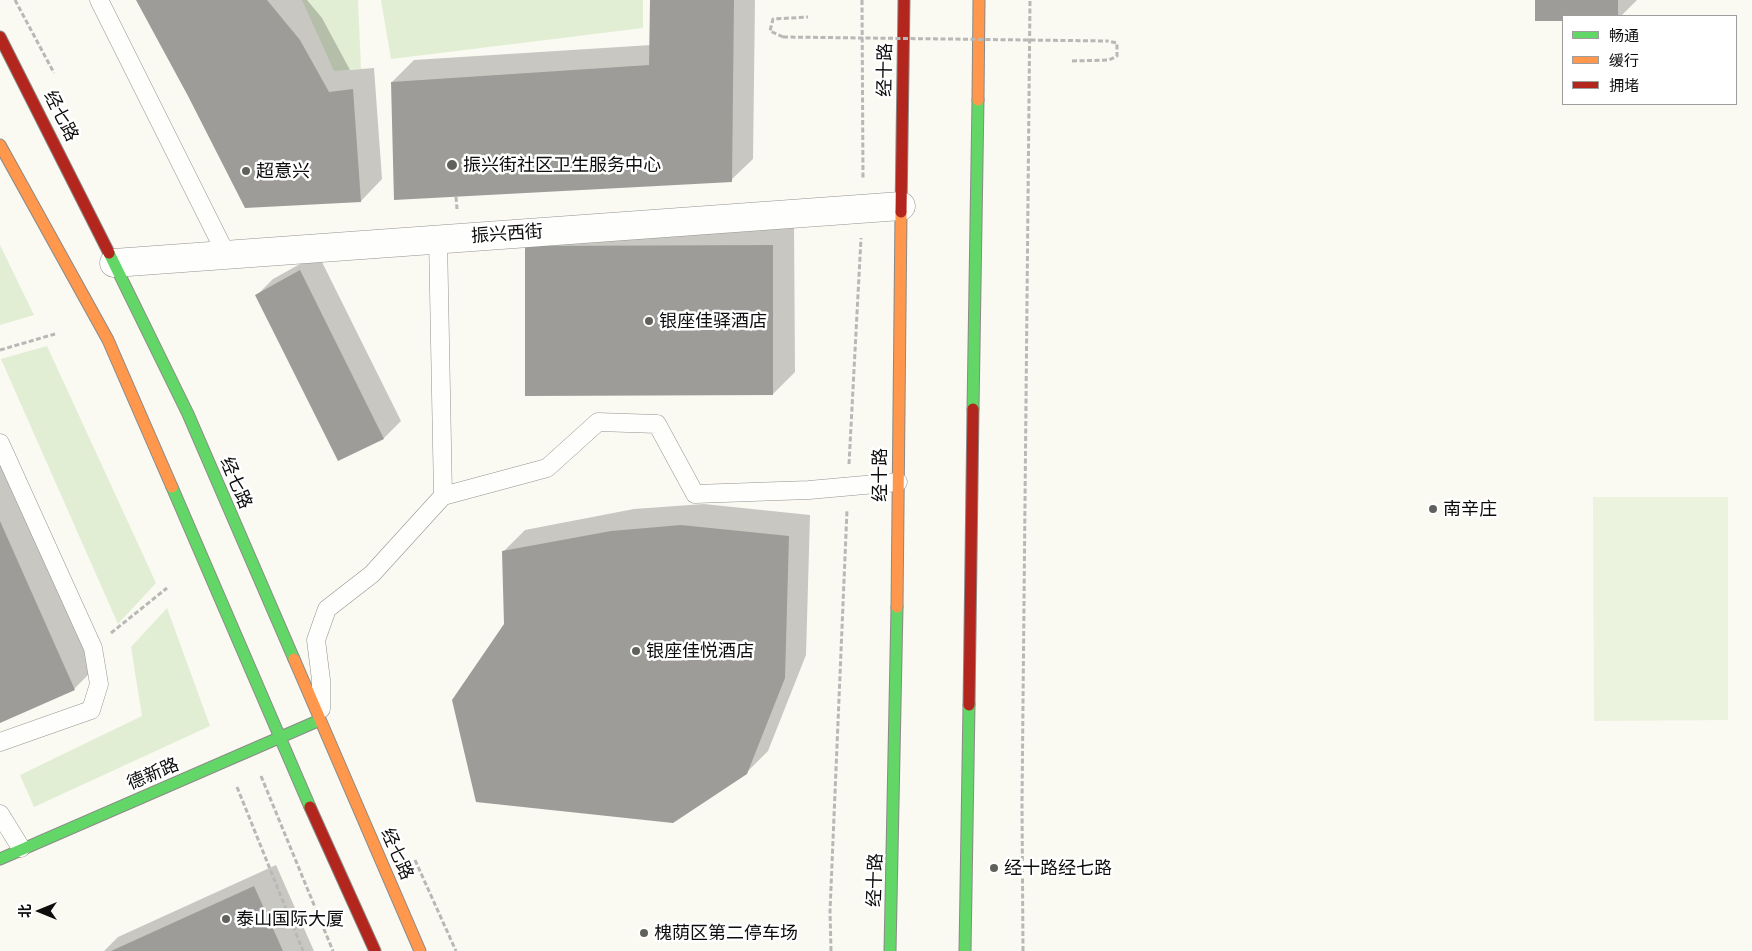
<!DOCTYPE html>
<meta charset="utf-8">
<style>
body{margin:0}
#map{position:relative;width:1752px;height:951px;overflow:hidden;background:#faf9f2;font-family:"Playfair Display","Noto Sans SC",serif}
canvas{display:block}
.legend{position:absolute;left:1562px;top:15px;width:175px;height:90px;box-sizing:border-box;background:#fff;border:1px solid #9e9e9e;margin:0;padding:6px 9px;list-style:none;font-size:15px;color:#0d0d0d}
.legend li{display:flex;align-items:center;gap:10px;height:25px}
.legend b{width:25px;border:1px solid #9e9e9e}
.north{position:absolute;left:15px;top:886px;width:50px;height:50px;-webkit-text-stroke:4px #fff;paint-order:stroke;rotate:270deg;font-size:14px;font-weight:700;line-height:20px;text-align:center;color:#0d0d0d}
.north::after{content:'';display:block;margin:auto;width:18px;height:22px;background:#0d0d0d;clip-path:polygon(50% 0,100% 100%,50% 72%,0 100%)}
</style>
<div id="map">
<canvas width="1752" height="951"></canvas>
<ul class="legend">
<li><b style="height:6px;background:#63d668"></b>畅通</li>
<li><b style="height:6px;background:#ff974d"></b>缓行</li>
<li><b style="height:6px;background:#b3261e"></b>拥堵</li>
</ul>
<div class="north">北</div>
</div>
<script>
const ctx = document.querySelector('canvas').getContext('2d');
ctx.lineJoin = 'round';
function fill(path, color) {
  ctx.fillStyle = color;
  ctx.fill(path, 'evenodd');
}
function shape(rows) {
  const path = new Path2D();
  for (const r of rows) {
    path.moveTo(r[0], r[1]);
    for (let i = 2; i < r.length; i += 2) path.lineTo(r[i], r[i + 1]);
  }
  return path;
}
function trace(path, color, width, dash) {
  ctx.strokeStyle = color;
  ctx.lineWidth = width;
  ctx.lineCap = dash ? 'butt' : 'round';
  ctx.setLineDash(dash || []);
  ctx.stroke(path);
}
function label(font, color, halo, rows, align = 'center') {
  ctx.font = font + ' "Playfair Display","Noto Sans SC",serif';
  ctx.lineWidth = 5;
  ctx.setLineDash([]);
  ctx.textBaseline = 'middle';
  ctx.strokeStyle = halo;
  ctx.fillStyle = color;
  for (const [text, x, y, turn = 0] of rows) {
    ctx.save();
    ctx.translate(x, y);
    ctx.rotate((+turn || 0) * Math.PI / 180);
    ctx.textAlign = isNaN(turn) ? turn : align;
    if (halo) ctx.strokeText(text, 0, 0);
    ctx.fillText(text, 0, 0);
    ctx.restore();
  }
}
fill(shape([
 [302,0,358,0,361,69,334,71],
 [381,0,643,0,643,28,391,59],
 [0,245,34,315,0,325],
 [47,346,156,583,118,624,1,359],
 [167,608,210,726,34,807,20,775,142,716,131,647]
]), '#e1eed4');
fill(shape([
 [1593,497,1728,497,1728,720,1594,721]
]), '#ebf2dd');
fill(shape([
 [137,0,307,0,322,18,350,70,374,68,382,179,361,201,189,95],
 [651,0,755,0,753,159,731,180,392,82,414,60,651,45],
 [1536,0,1637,0,1621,16,1563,16,1563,20,1536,20],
 [794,224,795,372,773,394,526,247],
 [318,254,401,421,384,438,339,460,256,296,273,279],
 [0,451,96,667,74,689,0,722],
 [704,504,810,515,806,655,768,751,746,773,505,624,503,552,525,530,634,509],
 [276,865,314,951,104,951,118,937]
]), '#0003');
fill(shape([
 [136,0,267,0,300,40,329,92,353,89,361,202,245,208,188,96],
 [650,0,734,0,732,182,394,200,391,82,649,65],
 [1535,0,1618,0,1618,16,1563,16,1563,21,1535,21],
 [773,245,773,395,525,396,525,246],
 [300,270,384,439,338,461,255,295],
 [0,521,75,690,0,723],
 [681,525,789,536,785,678,747,774,673,823,476,802,452,700,504,624,502,551,611,531],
 [254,886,283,951,111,951]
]), '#9d9c98');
const lane = shape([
 [99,0,226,254],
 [438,238,443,496],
 [0,443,93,648,99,684,91,710,0,742],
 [321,709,321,680,316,640,327,609,372,574,443,496,547,468,598,422,657,424,695,494,809,490,898,482],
 [0,814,21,848]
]);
const street = shape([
 [114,263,901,206]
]);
const fast = shape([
 [109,253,188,414,294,659],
 [973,409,978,100],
 [172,487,310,807],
 [0,859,320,720],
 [890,951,897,607],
 [965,951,969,705]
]);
const slow = shape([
 [978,100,979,0],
 [0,145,108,340,172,487],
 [897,607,901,212],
 [294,659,420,951]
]);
const jam = shape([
 [0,37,109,253],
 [901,212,904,0],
 [969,705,973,409],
 [310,807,375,951]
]);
trace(lane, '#949390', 19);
trace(street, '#949390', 29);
trace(fast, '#8a8a87', 13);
trace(slow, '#8a8a87', 13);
trace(jam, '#8a8a87', 13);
trace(shape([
 [15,0,54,73],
 [862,0,863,179],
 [783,37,770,31,773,19,808,17],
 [1072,61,1109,60,1117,56,1117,43,1108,41],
 [456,197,457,209],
 [0,350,55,334],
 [849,464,861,238],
 [111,633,167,588],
 [261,776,333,951],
 [237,787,303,951],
 [415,860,456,951],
 [831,951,830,911,847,510],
 [1023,951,1022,804,1030,0]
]), '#b8b8b6', 3, [5, 2.5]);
trace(lane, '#fefefd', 18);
trace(street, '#fefefd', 28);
trace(fast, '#63d668', 11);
trace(slow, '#ff974d', 11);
trace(jam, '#b3261e', 11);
trace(shape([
 [783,37,1108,41]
]), '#b8b8b6', 3, [5, 2.5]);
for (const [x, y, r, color] of [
 [452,165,6,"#60605d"],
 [246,171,5,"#60605d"],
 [649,321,5,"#60605d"],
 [1433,509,5,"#60605d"],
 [636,651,5,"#60605d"],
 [994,868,5,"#60605d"],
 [226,919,5,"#60605d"],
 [644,933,5,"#60605d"]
]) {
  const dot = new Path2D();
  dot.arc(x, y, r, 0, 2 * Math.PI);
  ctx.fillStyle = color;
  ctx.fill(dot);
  trace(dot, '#fff', 2);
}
label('18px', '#0d0d0d', '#fff', [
 ["经十路",885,70,-89],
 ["经七路",61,116,63],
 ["振兴西街",507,234,-4],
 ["经十路",880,475,-90],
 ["经七路",236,483,67],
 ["德新路",153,774,-23],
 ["经七路",397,854,66],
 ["经十路",875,880,-88]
]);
label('18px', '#0d0d0d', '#fff', [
 ["振兴街社区卫生服务中心",463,165],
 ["超意兴",256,171],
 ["银座佳驿酒店",659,321],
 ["南辛庄",1443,509],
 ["银座佳悦酒店",646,651],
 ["经十路经七路",1004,868],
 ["泰山国际大厦",236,919],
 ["槐荫区第二停车场",654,933]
], 'left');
</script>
